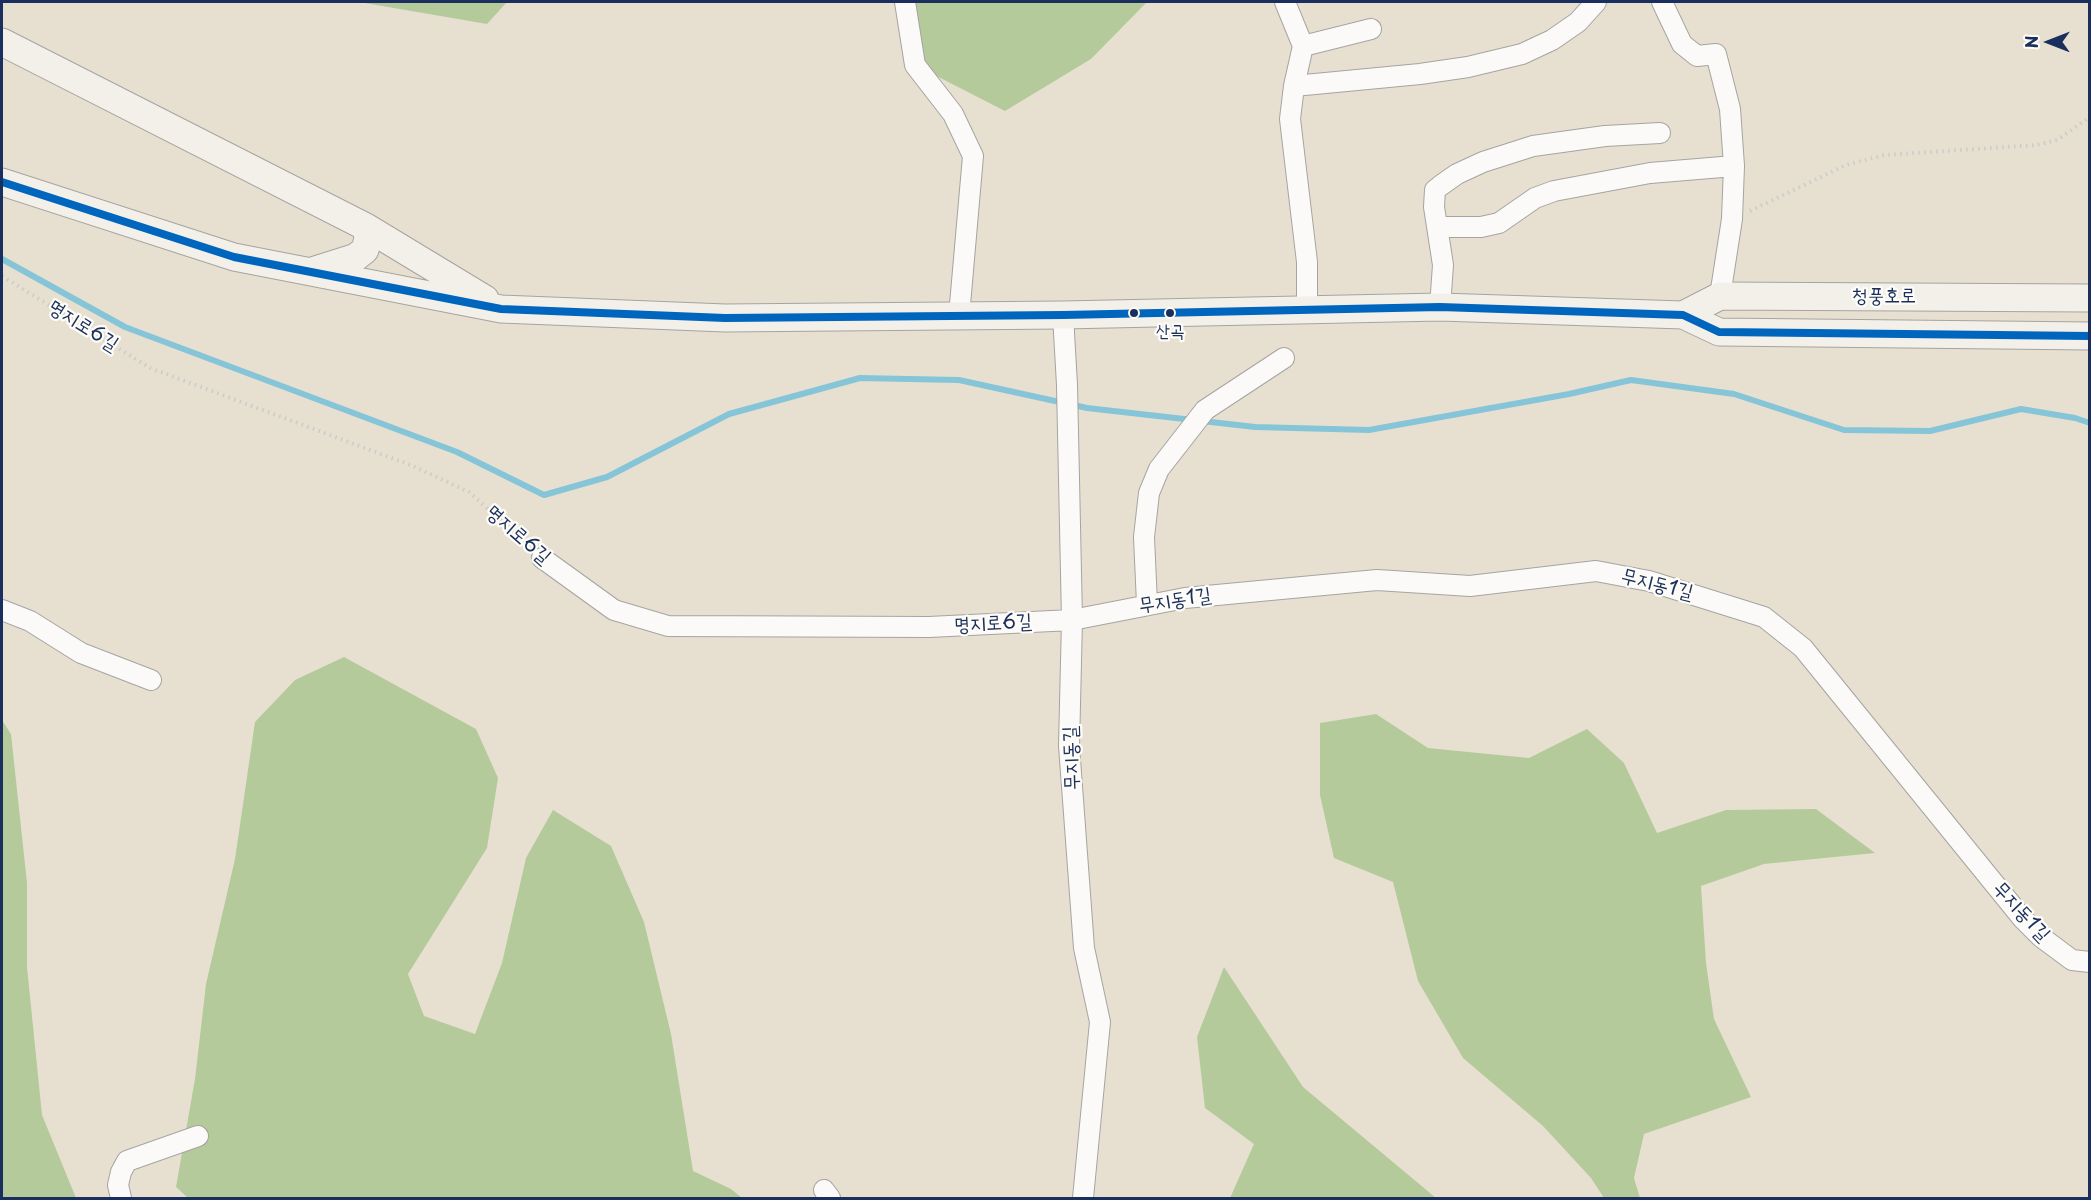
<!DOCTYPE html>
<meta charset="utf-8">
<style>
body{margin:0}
#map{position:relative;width:2091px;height:1200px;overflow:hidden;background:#e7e0d1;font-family:"Playpen Sans",sans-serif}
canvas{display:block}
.frame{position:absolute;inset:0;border:3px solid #1b2f5e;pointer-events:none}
.north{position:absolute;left:2019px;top:12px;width:60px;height:60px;-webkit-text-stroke:4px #fdfcf7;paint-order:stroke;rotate:270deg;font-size:16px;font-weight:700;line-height:24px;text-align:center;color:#1b2f5e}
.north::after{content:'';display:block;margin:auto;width:21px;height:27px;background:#1b2f5e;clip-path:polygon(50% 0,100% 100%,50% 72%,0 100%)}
</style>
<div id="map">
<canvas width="2091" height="1200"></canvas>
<div class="frame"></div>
<div class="north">N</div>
</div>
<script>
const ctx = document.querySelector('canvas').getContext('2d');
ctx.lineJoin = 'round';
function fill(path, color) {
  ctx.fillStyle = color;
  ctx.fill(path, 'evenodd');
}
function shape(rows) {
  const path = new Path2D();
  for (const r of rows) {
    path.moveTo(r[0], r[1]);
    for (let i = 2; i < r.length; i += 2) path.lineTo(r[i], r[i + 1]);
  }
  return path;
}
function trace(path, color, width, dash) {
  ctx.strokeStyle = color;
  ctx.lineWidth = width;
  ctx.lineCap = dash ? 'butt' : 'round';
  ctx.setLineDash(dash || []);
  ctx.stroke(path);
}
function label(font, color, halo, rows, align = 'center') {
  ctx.font = font + ' "Playpen Sans","Poor Story",sans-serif';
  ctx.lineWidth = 4.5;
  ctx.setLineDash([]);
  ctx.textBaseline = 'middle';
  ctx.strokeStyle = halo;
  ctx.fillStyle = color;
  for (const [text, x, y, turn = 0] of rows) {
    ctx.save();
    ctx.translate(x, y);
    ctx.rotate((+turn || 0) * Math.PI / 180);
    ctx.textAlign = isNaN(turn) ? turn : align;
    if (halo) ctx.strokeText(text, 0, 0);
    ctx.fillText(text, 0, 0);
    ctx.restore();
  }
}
fill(shape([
 [359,2,507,2,487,24],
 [909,2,1147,2,1091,59,1005,111,915,65],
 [344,657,476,729,498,778,487,848,408,974,424,1016,475,1034,502,963,526,858,553,810,611,846,644,922,671,1034,693,1171,731,1189,742,1198,188,1198,176,1187,195,1079,206,984,235,859,255,722,295,680],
 [1376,714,1428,748,1529,758,1587,729,1624,763,1657,833,1726,810,1816,809,1875,853,1764,864,1701,886,1706,963,1714,1019,1751,1097,1644,1134,1634,1178,1640,1198,1604,1198,1591,1178,1543,1126,1463,1058,1418,981,1393,882,1334,858,1320,795,1320,723],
 [2,720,11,734,27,883,27,967,42,1115,76,1198,2,1198],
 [1224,967,1303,1087,1436,1198,1230,1198,1254,1144,1205,1108,1197,1037]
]), '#b4ca9b');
trace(shape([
 [2,259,125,327,457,452,544,495,607,477,729,414,860,378,959,380,1087,408,1255,427,1369,430,1569,394,1631,380,1734,394,1844,430,1930,431,2021,409,2075,418,2090,423]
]), '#86c5d8', 6);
const street = shape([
 [905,2,915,65,953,114,973,156,959,316],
 [1285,2,1303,46],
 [1662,2,1682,44,1697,56,1716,54,1730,109,1734,166,1732,219,1720,296],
 [1294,86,1420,74,1468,67,1522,54,1552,40,1578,22,1596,2],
 [1439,227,1481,227,1499,223,1535,198,1554,191,1650,173,1734,166],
 [1440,307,1443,265,1434,207,1435,190,1440,186,1457,174,1483,162,1533,146,1605,136,1660,133],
 [1307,309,1307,262,1290,119,1294,86,1303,46,1371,29],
 [1063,315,1067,385,1072,620,1069,746,1084,948,1100,1022,1083,1198],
 [542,558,614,610,668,626,929,627,1072,620,1185,598,1377,580,1470,586,1596,571,1649,581,1764,617,1803,648,2023,919,2041,937,2072,960,2090,962],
 [1147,604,1144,537,1149,493,1159,469,1205,410,1284,358],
 [2,610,30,621,81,653,151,680],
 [824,1190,830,1198],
 [121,1198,118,1185,121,1172,127,1161,198,1136]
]);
const secondary = shape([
 [2,42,366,227],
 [2,182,234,257,501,309,725,318,1063,315,1440,307,1683,315,1719,332,2090,336],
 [315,270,356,257,365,250,368,238,366,227,485,299],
 [1683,315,1720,296,2090,298]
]);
trace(street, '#a5a4a1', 22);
trace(secondary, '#a5a4a1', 29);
trace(shape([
 [1750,211,1846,165,1885,155,2037,145,2057,140,2090,117],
 [2,276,150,368,413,466,469,492,530,547]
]), '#cbcbca', 4, [1.5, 4.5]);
trace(street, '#fbfaf8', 20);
trace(secondary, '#f3f0ea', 27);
trace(shape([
 [2,182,234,257,501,309,725,318,1063,315,1440,307,1683,315,1719,332,2090,336]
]), '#0065bd', 8);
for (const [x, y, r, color] of [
 [1134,313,5,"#1b2f5e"],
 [1170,313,5,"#1b2f5e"]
]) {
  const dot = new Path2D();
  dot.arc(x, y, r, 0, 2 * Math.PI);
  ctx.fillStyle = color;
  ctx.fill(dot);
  trace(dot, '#fdfcf7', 2);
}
label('18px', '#1b2f5e', '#fdfcf7', [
 ["산곡",1170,332]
]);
label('20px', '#1b2f5e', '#fdfcf7', [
 ["청풍호로",1884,296],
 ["명지로6길",83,326,32],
 ["명지로6길",518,535,41],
 ["무지동1길",1657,585,14],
 ["무지동1길",1175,601,-9],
 ["명지로6길",993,624,-3],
 ["무지동길",1072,758,-92],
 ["무지동1길",2021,912,47]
]);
</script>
